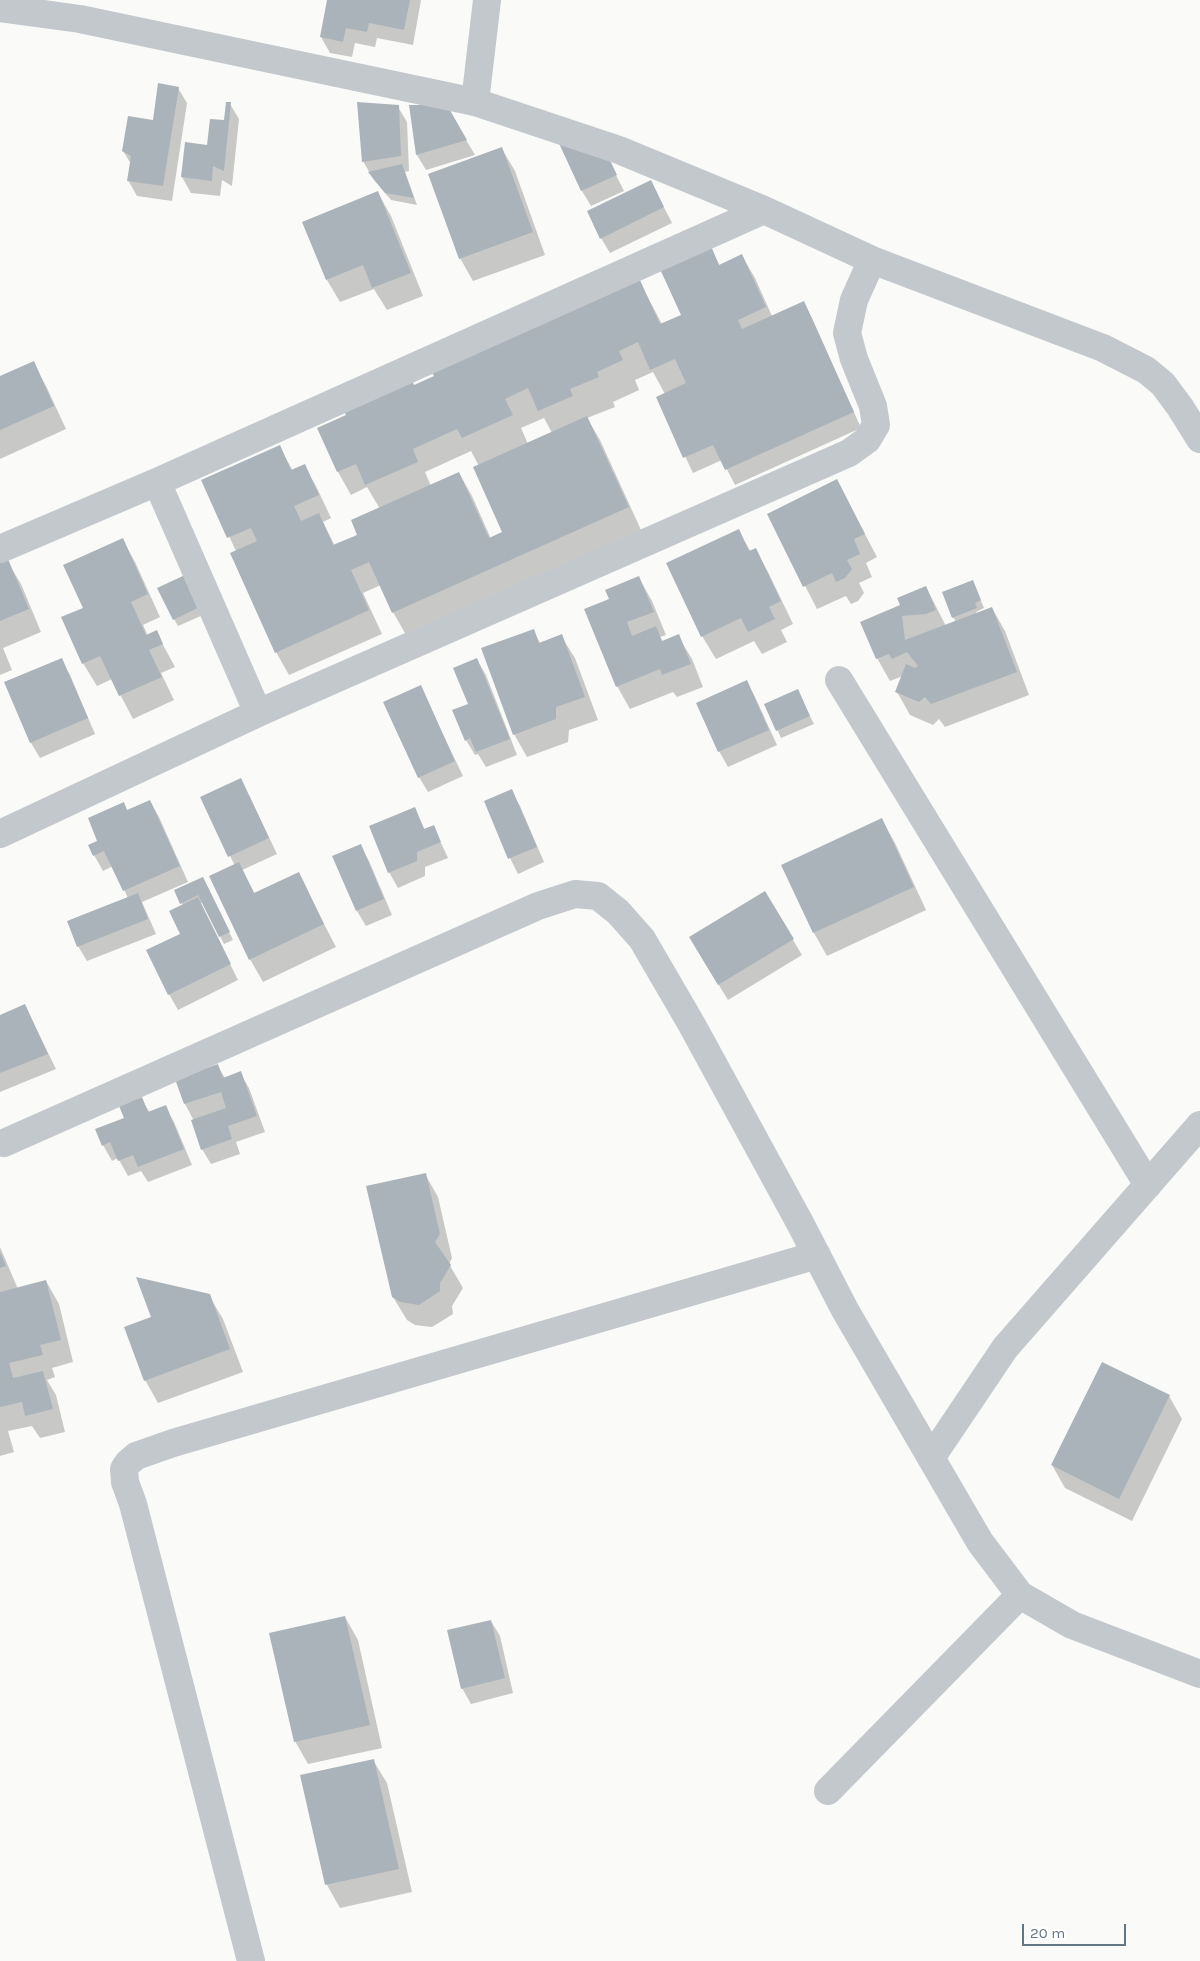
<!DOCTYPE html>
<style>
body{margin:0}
#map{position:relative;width:1200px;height:1961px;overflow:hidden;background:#fafaf8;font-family:Karla,sans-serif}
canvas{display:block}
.scale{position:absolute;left:1022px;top:1924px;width:104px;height:22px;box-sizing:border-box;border:2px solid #657683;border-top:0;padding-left:6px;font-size:15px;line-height:18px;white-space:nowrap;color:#657683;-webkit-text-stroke:4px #fff;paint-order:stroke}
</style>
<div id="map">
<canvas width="1200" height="1961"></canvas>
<div class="scale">20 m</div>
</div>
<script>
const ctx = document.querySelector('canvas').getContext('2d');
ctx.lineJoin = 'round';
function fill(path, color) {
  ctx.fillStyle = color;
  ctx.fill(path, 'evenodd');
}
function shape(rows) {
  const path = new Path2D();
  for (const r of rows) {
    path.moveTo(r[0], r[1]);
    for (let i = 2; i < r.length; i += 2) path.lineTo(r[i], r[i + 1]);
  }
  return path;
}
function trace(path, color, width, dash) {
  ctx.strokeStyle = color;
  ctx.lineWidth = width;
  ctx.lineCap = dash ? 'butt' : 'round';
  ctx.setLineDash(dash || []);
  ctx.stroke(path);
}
fill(shape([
 [328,0,421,0,413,45,377,38,375,47,355,43,352,57,330,53,321,37],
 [178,88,187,103,172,201,137,196,128,180,131,164,123,151,154,122],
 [230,104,239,119,232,186,222,180,220,196,191,193,182,177,186,144,208,146,225,122],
 [411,106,446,106,475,155,426,170,417,155],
 [398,107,407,122,409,171,405,172,417,205,391,200,374,180,363,161],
 [502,149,515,171,545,255,473,281,460,258],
 [605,153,624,191,591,206,582,191],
 [651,182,672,223,610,253,601,238],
 [378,193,391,216,423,296,387,310,374,289,340,302,327,280],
 [710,248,720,266,742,256,755,278,772,316,803,302,812,318,861,428,735,485,722,460,693,473,657,397,665,394,653,372,635,380,639,390,613,402,615,407,587,418,600,440,641,530,406,635,393,612,381,585,363,593,382,634,289,675,276,652,236,551,203,481,279,446,293,471,304,465,317,488,331,518,323,522,335,546,358,535,380,509,367,487,351,495,338,472,318,429,348,416,410,378,414,386,638,279,662,324,682,316],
 [544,418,552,433,528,444,521,428],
 [471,451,479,466,504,533,491,539,472,496,459,473,431,486,425,472],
 [33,363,46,386,66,429,0,459,0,378],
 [837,481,877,557,866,563,872,577,859,583,864,593,858,601,851,604,846,596,817,609,768,514],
 [738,530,751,552,755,549,768,572,793,624,781,630,787,642,762,654,754,641,716,659,702,636],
 [122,539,135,562,160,617,143,625,148,636,156,632,175,667,161,673,174,700,133,719,112,679,97,686,83,663,84,608],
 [7,561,21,584,41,632,3,648,12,670,0,675,0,564],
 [184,577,203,615,178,626,174,619],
 [639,578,652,601,666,635,660,637,663,642,678,636,692,659,703,687,677,697,673,692,630,709,617,686,611,600],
 [926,587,946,626,956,622,953,617,976,589,984,608,976,612,977,614,992,608,1005,631,1029,695,945,727,939,719,933,725,910,715,897,692,903,676,890,681,877,658,901,606],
 [533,630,540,643,561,636,575,658,598,720,569,730,568,742,527,757,514,734],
 [61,660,70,675,95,734,40,758,31,743],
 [477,660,486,675,517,755,486,767,478,754,475,755,466,740],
 [747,682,755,697,777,745,728,767,719,751],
 [420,687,463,776,428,792,419,777],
 [801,698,814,724,781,738,766,704],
 [511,791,520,806,544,862,518,874,510,858],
 [249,795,277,854,242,870,255,894,298,874,336,947,263,982,250,959,235,866,202,798],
 [150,801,159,817,188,882,142,902,156,934,87,961,78,946,128,898,113,866,103,871,94,855,99,842,127,811],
 [414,809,425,830,433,826,448,858,425,867,425,876,398,888,389,872],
 [882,820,895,843,926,910,827,956,814,933,783,866],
 [360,845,369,861,392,915,366,926,357,911],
 [207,886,233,940,224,944,203,902,200,904,238,980,178,1010,169,994,182,934,183,906,176,891],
 [765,893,802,955,728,1000,699,953],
 [25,1006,56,1069,0,1092,0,1016],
 [217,1065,225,1078,240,1073,249,1088,265,1132,236,1142,240,1154,211,1164,202,1149,194,1121,185,1104,176,1080],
 [141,1098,150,1113,165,1107,174,1122,192,1165,148,1182,141,1171,128,1176,118,1158,112,1161,103,1145],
 [425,1174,438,1197,452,1258,449,1264,463,1288,452,1306,453,1314,432,1327,415,1325,407,1320,393,1297],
 [0,1247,18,1289,46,1281,59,1304,73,1362,52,1368,55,1377,47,1380,56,1395,65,1432,40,1438,32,1426,8,1431,14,1452,0,1456],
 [209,1296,223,1319,243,1372,158,1403,145,1380],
 [1169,1396,1182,1419,1132,1521,1065,1488,1052,1465],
 [345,1617,358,1640,382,1748,308,1764,295,1741],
 [491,1621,500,1636,513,1693,471,1704,462,1688],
 [373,1760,387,1783,412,1892,340,1908,327,1885,302,1776]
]), '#0003');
fill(shape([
 [327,0,410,0,404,30,369,23,367,32,346,28,343,42,320,37],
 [158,83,179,87,163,186,127,181,131,156,122,151,128,116,153,120],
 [226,102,231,102,224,171,213,166,212,181,181,177,185,142,207,145,210,119,224,120],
 [357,102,399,105,401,156,362,162],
 [409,105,447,105,467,140,416,155],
 [557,139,606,152,617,175,581,191],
 [502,147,533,232,459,259,428,174],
 [402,164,414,198,385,193,368,172],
 [651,180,664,207,600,239,587,211],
 [378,191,411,273,372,288,363,265,326,280,302,222],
 [711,246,719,265,742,254,766,307,738,320,742,329,804,301,854,412,725,470,713,445,683,458,656,397,686,383,675,359,650,370,638,342,619,351,623,360,597,372,599,377,570,389,573,396,538,411,528,388,505,399,513,415,462,438,457,429,413,449,418,462,365,485,356,464,337,472,317,428,346,415,342,407,410,376,414,385,434,376,431,371,639,278,660,324,681,315,660,269],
 [34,361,54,406,0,430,0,376],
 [587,416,629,507,392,613,369,562,351,570,369,610,275,653,230,553,257,541,251,528,227,538,201,480,280,445,291,470,305,464,319,495,294,506,301,521,319,513,333,545,357,535,351,520,459,472,489,538,502,532,473,467],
 [837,479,865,534,854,539,860,554,847,560,852,569,845,578,836,582,832,573,803,587,767,514],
 [739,529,749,551,756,548,781,601,769,607,775,619,748,632,741,618,701,637,666,563],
 [123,538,148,594,131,602,146,635,157,630,163,644,149,650,162,677,119,696,100,656,82,664,61,617,83,608,63,565],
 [8,559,29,609,0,621,0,563],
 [185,575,200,607,173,620,157,588],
 [639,576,654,612,627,622,632,636,656,626,662,641,679,634,691,664,662,675,660,669,616,687,584,609,609,599,605,590],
 [973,580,981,600,975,603,977,608,952,618,942,592],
 [926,586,936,610,926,614,902,616,905,640,992,607,1017,672,931,704,925,697,919,702,895,692,906,664,915,668,918,666,907,652,892,659,889,654,876,659,860,622,900,605,897,598],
 [534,629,539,643,562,634,585,697,556,707,556,719,513,735,481,648],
 [62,658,88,718,30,743,4,682],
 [477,658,510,739,476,752,470,738,465,741,452,710,468,704,453,668],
 [747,680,769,730,718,752,696,703],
 [421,685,455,761,418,778,383,702],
 [798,689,810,716,776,731,764,704],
 [241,778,269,838,228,857,200,797],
 [512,789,537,847,508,859,484,801],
 [150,800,180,866,123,891,104,851,93,856,88,845,97,841,88,818,124,802,127,810],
 [415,807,424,829,434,825,441,842,417,852,417,861,388,873,369,826],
 [882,818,914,887,813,933,781,865],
 [361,844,384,899,356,911,332,856],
 [239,862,254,893,299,872,324,924,249,960,209,876],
 [203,877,230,932,219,937,198,895,180,904,174,890],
 [765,891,794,939,718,985,689,937],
 [138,893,148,919,77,947,67,921],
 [198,897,231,964,168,995,146,950,180,934,169,911],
 [25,1004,48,1054,0,1073,0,1015],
 [218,1064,223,1078,241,1071,257,1116,228,1126,232,1139,201,1150,191,1120,226,1108,221,1092,184,1104,175,1079],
 [142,1097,148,1112,166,1105,184,1149,138,1167,133,1155,118,1161,110,1142,102,1146,95,1129,124,1118,119,1106],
 [426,1173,440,1234,435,1242,451,1265,440,1283,440,1291,419,1305,400,1302,392,1297,366,1186],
 [0,1252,6,1266,0,1268],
 [136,1277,210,1294,230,1349,144,1381,124,1327,151,1317],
 [46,1280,61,1340,40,1345,43,1355,9,1363,13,1378,43,1371,53,1409,25,1416,22,1402,0,1407,0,1292],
 [1102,1362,1170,1395,1119,1499,1051,1465],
 [345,1616,370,1725,294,1742,269,1633],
 [491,1620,505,1678,461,1689,447,1630],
 [374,1759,399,1869,325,1885,300,1775]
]), '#aab3b9');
trace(shape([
 [0,8,80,19,475,102,619,150,764,210,872,260,1103,348,1146,370,1163,384,1180,407,1200,439],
 [475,102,487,0],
 [157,482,258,713],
 [0,549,157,482,764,210],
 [839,680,1148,1185],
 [0,834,258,713,849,453,867,440,876,425,873,406,854,359,847,333,854,300,872,260],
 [4,1143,538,906,575,894,598,896,618,912,642,939,692,1025,800,1223,845,1310,980,1542,1020,1595,1072,1625,1200,1674],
 [931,1458,1005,1348,1200,1125],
 [828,1791,1020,1595],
 [251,1961,133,1504,125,1482,124,1469,128,1463,136,1456,173,1443,817,1255]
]), '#c3c8cc', 28);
</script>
